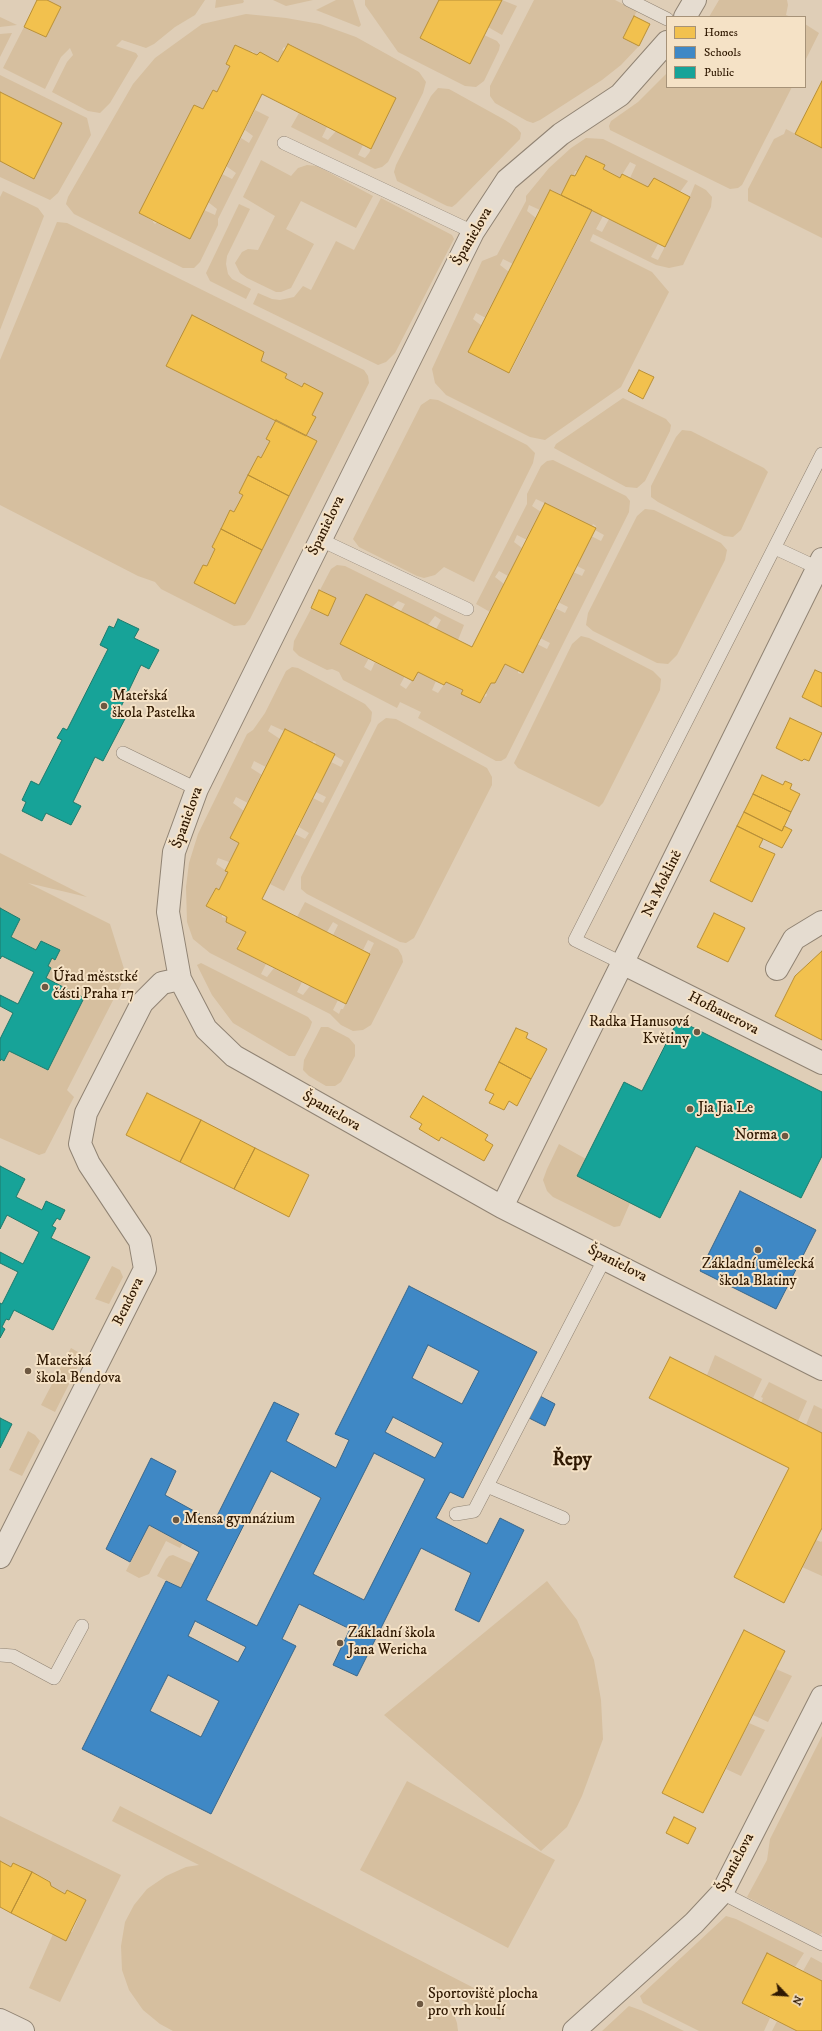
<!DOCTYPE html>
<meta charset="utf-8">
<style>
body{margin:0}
#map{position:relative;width:822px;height:2031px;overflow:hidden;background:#dfceb7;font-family:"IM FELL DW Pica",serif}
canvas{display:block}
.legend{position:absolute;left:666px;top:16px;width:140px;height:72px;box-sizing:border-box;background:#f5e2c6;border:1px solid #a69278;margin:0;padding:5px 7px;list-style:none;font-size:12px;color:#301902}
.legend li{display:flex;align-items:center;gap:8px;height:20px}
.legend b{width:20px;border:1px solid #a69278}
.north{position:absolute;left:766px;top:1975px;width:40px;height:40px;-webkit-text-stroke:3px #f5e2c6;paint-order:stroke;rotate:115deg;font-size:11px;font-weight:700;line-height:16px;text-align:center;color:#301902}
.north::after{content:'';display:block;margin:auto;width:14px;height:18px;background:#301902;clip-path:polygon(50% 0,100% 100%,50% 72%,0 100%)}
</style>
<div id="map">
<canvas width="822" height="2031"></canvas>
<ul class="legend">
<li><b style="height:11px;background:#f2c14e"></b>Homes</li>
<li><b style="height:11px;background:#3f88c5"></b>Schools</li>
<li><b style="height:11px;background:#17a398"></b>Public</li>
</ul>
<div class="north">N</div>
</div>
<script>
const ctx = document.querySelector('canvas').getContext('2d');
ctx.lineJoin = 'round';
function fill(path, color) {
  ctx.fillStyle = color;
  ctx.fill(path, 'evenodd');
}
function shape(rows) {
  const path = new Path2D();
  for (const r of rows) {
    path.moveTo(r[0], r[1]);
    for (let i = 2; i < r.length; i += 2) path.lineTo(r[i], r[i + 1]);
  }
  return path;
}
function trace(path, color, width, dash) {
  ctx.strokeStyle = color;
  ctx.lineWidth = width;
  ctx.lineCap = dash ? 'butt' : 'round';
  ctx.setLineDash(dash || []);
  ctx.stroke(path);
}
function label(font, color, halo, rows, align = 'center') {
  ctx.font = font + ' "IM FELL DW Pica",serif';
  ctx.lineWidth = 4;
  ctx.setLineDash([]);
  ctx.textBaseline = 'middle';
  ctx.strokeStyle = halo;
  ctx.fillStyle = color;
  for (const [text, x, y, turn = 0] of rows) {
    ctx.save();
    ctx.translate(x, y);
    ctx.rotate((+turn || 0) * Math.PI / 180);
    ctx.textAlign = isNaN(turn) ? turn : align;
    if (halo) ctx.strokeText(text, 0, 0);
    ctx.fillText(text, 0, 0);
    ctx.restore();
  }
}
fill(shape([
 [47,0,205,0,195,15,175,27,154,44,146,48,122,40,116,46,136,53,138,56,110,103,100,113,88,111,52,92,67,62,73,55,70,48,61,57,45,89,3,68,24,27,46,37,61,7],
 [216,0,243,0,244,1,243,3,215,8],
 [273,0,313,0,286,6],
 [336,0,353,0,361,25,359,27,316,10],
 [365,0,439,0,420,38,469,64,484,35,497,41,500,45,499,50,484,81,476,87,465,86,398,52,365,5],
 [502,0,517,6,502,35,488,27],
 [534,0,615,0,637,11,623,37,639,46,621,65,602,80,540,120,533,123,527,121,495,103,490,96,490,86],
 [719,0,787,0,788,5,786,15,791,17,709,17],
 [246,14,286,18,320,24,356,37,419,72,426,82,423,93,388,162,382,167,375,169,291,127,299,113,327,127,322,137,328,140,336,131,363,145,358,155,365,158,369,153,396,98,289,44,286,48,284,47,282,50,284,51,278,62,260,52,257,55,252,51,251,53,235,45,226,63,230,66,217,92,213,90,203,109,194,105,140,213,153,221,153,222,155,224,157,222,190,239,204,210,215,215,217,209,208,202,222,174,232,179,236,173,226,166,241,138,249,143,253,136,245,130,255,110,269,117,218,219,218,225,200,262,194,268,183,268,74,214,66,204,68,197,133,84,155,58,202,24],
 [0,17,17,25,0,27],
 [805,24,819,33,805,61],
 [12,33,0,57,0,34],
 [667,73,667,87,792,87,742,185,738,188,730,189,610,130,609,126,611,121,638,102],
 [0,75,87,118,91,135,58,193,50,200,0,177,0,161,34,178,62,123,0,92],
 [438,88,449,89,505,120,517,128,521,133,520,139,456,204,452,207,447,206,397,181,394,172,396,165,431,96],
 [786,129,822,148,822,238,748,201,748,189,774,139,784,134],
 [586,138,603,139,688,181,680,192,649,188,630,178,636,165,630,162,620,178,603,169,604,165,586,156,578,172,575,171,574,175,575,176,561,195,550,190,540,210,529,205,527,211,536,218,513,264,503,259,500,265,509,272,486,318,476,313,473,319,482,326,468,352,510,373,592,211,603,216,596,229,602,232,609,219,658,244,651,257,658,260,686,206,695,184,706,190,712,197,711,207,683,265,669,268,656,265,593,234,590,241,652,272,669,292,621,387,545,440,530,437,446,395,435,383,432,369,482,261,497,255,526,201,526,196,549,168,571,148],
 [261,160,291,176,298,168,307,165,317,166,373,196,356,228,301,201,286,229,314,244,291,288,281,292,276,292,247,278,240,273,235,263,242,252,248,249,258,250,275,216,243,197],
 [3,191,38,208,44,216,0,330,0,197],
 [381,198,452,235,454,239,395,353,386,362,378,365,253,304,258,293,272,299,280,300,294,297,303,286,311,290,336,241,354,250],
 [239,204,250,209,227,256,226,264,228,274,232,279,251,289,246,299,210,281,206,273],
 [57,222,67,223,364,370,368,376,369,383,250,619,245,625,234,626,161,589,155,582,138,576,0,505,0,360],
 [192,316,264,352,261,361,285,378,321,397,312,415,316,417,306,436,317,441,235,604,194,583,203,565,207,566,215,549,212,547,230,511,234,512,243,495,239,493,258,457,261,458,270,441,266,439,276,420],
 [623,398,666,419,671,425,670,431,645,481,637,488,626,487,554,448,556,444],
 [430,399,438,400,527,445,535,453,533,463,474,582,444,567,435,575,424,578,417,576,359,547,353,539,421,405],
 [682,430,691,431,764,468,768,472,741,530,733,537,724,536,658,502,651,497,651,486,676,437],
 [553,460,626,496,630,501,629,512,506,758,501,761,496,761,418,718,421,712,400,702,397,708,343,680,339,672,332,669,327,670,299,656,293,650,294,641,311,609,328,615,336,598,320,590,331,569,337,565,345,566,464,625,458,640,436,629,441,620,435,616,428,625,401,611,405,604,398,601,392,607,366,594,340,644,369,658,364,667,371,671,375,662,405,676,400,685,406,689,418,672,436,681,432,690,438,693,446,682,463,690,462,694,480,703,484,696,486,697,487,694,485,693,491,682,495,683,505,664,518,671,518,673,521,674,537,644,547,649,550,643,540,638,555,608,565,613,568,607,558,602,573,572,582,576,585,570,577,566,591,536,601,541,604,535,595,530,596,526,593,524,592,526,536,499,532,506,541,512,527,540,517,535,514,542,522,548,508,576,499,571,495,577,504,584,490,612,476,604,527,504,527,494,541,466,547,461],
 [645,509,654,510,721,543,727,550,725,560,677,655,668,664,657,663,593,631,586,625,588,613,637,516],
 [581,636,589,638,653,671,661,679,660,690,603,803,599,807,518,768,514,763,572,644],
 [292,667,298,668,365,704,372,712,371,721,284,891,270,884,295,834,305,839,309,833,299,827,313,798,323,803,326,797,316,792,331,762,341,767,344,761,315,744,316,742,313,741,312,743,285,729,284,731,271,725,268,731,280,739,266,767,254,761,251,768,262,775,248,803,236,797,233,803,244,811,230,838,239,843,229,862,218,858,216,864,228,872,219,890,216,888,206,906,222,915,222,917,225,918,226,916,246,932,241,942,239,941,237,949,266,964,261,974,267,977,274,968,302,982,297,992,303,995,310,986,338,1000,333,1010,339,1014,341,1009,343,1009,374,943,368,940,363,950,333,935,338,925,333,922,327,932,297,917,305,902,398,949,402,956,403,962,371,1025,363,1030,353,1031,341,1025,330,1014,210,953,193,939,187,922,186,887,189,863,198,834,247,734,253,730,265,713,286,671],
 [386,718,396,719,487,768,492,777,492,785,414,938,406,943,400,942,307,894,301,889,301,877,378,724],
 [0,853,87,897,28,883,110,924,126,975,67,1090,74,1097,45,1153,39,1155,0,1138,0,1061,1,1059,4,1061,9,1051,48,1070,84,998,46,978,51,969,48,966,52,958,55,960,60,950,41,941,36,950,11,937,20,919,0,908],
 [201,963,308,1017,312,1022,310,1028,295,1056,289,1056,233,1023,212,995,197,965],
 [321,1027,328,1027,349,1038,355,1045,355,1056,341,1082,335,1086,326,1086,309,1076,303,1070,304,1060],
 [559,1144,586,1159,578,1176,630,1203,620,1226,614,1227,553,1197,547,1191,543,1180,547,1169],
 [112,1266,120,1270,123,1277,109,1304,95,1299],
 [71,1348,78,1352,80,1357,80,1362,55,1412,41,1405],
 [715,1355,762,1379,753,1398,707,1375],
 [769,1382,807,1401,798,1421,761,1403,763,1398,761,1397],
 [814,1405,822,1409,822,1433,806,1425],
 [28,1431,35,1435,40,1441,22,1476,9,1470],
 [149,1525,183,1543,180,1548,166,1541,149,1574,139,1578,126,1571],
 [816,1540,821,1542,822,1541,822,1576,802,1567],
 [173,1555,193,1564,181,1588,157,1576,166,1559,169,1556],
 [547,1581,577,1620,594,1660,601,1700,603,1739,582,1796,567,1827,541,1851,384,1715],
 [776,1669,792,1676,768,1722,753,1715],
 [749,1723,765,1730,741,1776,726,1769],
 [822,1736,822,1933,819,1935,747,1897,767,1860,770,1839],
 [407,1781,555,1860,508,1948,360,1870],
 [120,1806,507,2005,500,2020,446,1992,457,2023,458,2031,173,2031,160,2024,143,2010,129,1990,122,1970,121,1946,125,1922,134,1905,147,1889,166,1876,186,1867,199,1865,112,1821],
 [0,1816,121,1875,60,2002,29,1988,53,1934,72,1932,86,1900,67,1890,65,1894,51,1886,50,1881,13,1863,11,1867,0,1861],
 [726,1916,736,1919,804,1953,795,1967,767,1954,742,2003,770,2018,764,2031,699,2031,643,2003,640,1996],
 [811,1957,822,1963,822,1981,803,1971],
 [629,2006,643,2011,684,2031,602,2031],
 [777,2021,796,2031,772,2031]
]), '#d6bf9f');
const homes = shape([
 [37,0,47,0,61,7,46,37,24,27,37,0],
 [439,0,502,0,470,64,420,38,439,0],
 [634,16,650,24,639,46,623,38,634,16],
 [288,44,396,98,371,149,262,94,190,239,139,213,194,105,203,109,213,90,217,92,230,66,226,64,235,45,257,55,260,52,278,62,288,44],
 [822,81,822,148,795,134,822,81],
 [0,92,62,123,34,179,0,161,0,92],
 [586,156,605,165,603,169,620,178,622,174,648,187,654,178,690,197,665,247,561,195,571,175,575,176,586,156],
 [550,190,592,210,509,373,468,352,550,190],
 [192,315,264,352,261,361,287,374,285,378,302,387,304,383,323,393,312,415,316,417,306,436,166,366,192,315],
 [639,370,654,377,643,399,628,391,639,370],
 [276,420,317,441,289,496,248,475,258,456,261,458,270,441,266,439,276,420],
 [248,475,289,496,262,550,221,529,230,510,234,512,243,495,239,493,248,475],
 [545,503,596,528,523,673,505,664,495,683,491,683,480,703,461,694,463,690,446,682,444,685,418,672,413,681,340,644,366,594,472,647,545,503],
 [221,529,262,550,235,604,194,583,203,565,207,566,215,549,212,547,221,529],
 [319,590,336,598,328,616,311,608,319,590],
 [815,670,822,673,822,707,802,697,815,670],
 [790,718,822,733,809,761,804,759,802,761,776,748,790,718],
 [285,729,335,754,262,899,370,954,346,1004,237,949,246,932,226,922,227,917,206,906,216,888,219,890,228,872,225,871,239,843,230,838,285,729],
 [762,775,783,785,785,781,792,784,790,789,800,794,791,812,753,794,762,775],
 [753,794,791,812,782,831,744,812,753,794],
 [744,812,782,831,784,826,792,830,782,848,737,826,744,812],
 [737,826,763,839,759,847,775,854,752,902,710,881,737,826],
 [714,913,745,928,728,962,697,947,714,913],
 [822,951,822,1040,775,1016,795,976,822,951],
 [516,1028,528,1033,526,1038,547,1049,531,1079,499,1062,516,1028],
 [499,1062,531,1079,517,1106,509,1101,504,1110,489,1103,494,1094,485,1090,499,1062],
 [147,1093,201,1120,180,1162,126,1135,147,1093],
 [423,1096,488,1135,485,1140,493,1145,484,1161,441,1137,439,1141,419,1129,422,1124,410,1117,423,1096],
 [201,1120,255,1148,234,1189,180,1162,201,1120],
 [255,1148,309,1175,289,1217,234,1189,255,1148],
 [670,1357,822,1433,822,1528,784,1603,734,1577,789,1468,649,1398,670,1357],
 [744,1630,785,1651,703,1813,662,1793,744,1630],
 [674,1817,696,1828,688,1844,666,1833,674,1817],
 [0,1861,11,1867,13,1863,32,1872,11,1913,0,1907,0,1861],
 [32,1872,50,1882,51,1886,65,1894,67,1890,86,1900,66,1941,11,1913,32,1872],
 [767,1953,822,1981,822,2031,797,2031,742,2003,767,1953]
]);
fill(homes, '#f2c14e');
trace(homes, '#b88f37', 1);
const schools = shape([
 [740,1191,816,1230,776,1309,700,1271,740,1191],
 [409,1286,537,1352,463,1498,450,1492,436,1518,487,1544,500,1518,524,1530,479,1622,455,1610,471,1573,421,1548,357,1676,333,1665,350,1629,299,1604,282,1639,296,1646,211,1814,82,1749,166,1581,181,1588,199,1552,149,1525,130,1562,106,1549,151,1458,176,1471,165,1495,214,1522,274,1402,299,1414,286,1441,336,1468,349,1440,335,1434,409,1286],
 [428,1345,479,1371,462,1404,412,1378,428,1345],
 [393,1417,443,1443,435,1458,385,1432,393,1417],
 [374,1453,425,1479,364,1600,313,1574,374,1453],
 [271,1471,321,1498,257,1626,206,1600,271,1471],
 [195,1621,246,1647,238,1662,188,1636,195,1621],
 [168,1675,219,1701,201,1737,150,1711,168,1675],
 [540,1396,555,1404,545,1426,529,1418,540,1396]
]);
fill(schools, '#3f88c5');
trace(schools, '#3a678a', 1);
const public = shape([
 [118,619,139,629,134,638,159,650,149,669,141,665,119,711,127,715,103,761,95,757,73,802,81,806,71,825,46,813,42,821,22,811,26,802,22,800,31,781,39,785,62,740,57,738,63,728,67,730,108,649,100,645,109,626,114,628,118,619],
 [0,908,20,919,11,937,36,950,41,941,60,950,55,960,52,958,48,966,51,968,46,978,84,998,48,1070,9,1051,4,1061,1,1059,0,1061,0,1039,13,1013,0,1006,0,995,18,1004,34,972,2,956,0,959,0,908],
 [678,1020,822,1092,822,1156,801,1198,696,1146,660,1218,577,1176,624,1082,642,1091,678,1020],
 [0,1166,25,1179,16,1197,42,1210,46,1201,65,1210,60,1220,57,1218,52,1226,56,1228,51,1238,90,1257,53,1330,14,1310,9,1320,6,1319,2,1327,5,1329,0,1338,0,1303,2,1304,18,1272,0,1263,0,1252,23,1264,39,1232,7,1215,0,1229,0,1166],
 [0,1418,12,1424,0,1448,0,1418]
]);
fill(public, '#17a398');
trace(public, '#1e7a6b', 1);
const service = shape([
 [629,0,667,19],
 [284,143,473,232],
 [321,540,467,609],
 [775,548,818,568],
 [123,753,197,789],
 [624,964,575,940,822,454],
 [487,1486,563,1518],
 [456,1514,474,1511,605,1258],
 [0,1655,13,1656,54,1678,82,1626],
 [722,1893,822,1944]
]);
const minor = shape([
 [685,17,695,0],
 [667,42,620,95,561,134,507,180,473,232,197,789,174,852,168,912,180,979,206,1029,234,1056,502,1207,822,1369],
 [624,964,822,1063],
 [777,969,794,939,822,922],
 [502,1207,822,559],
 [0,1557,145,1269,140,1241,89,1164,80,1144,86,1113,142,1003,162,983,180,979],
 [0,2020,23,2031],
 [574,2031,694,1923,722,1893,822,1697]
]);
trace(service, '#908373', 14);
trace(minor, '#908373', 24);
trace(service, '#e5dcd0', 13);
trace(minor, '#e5dcd0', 22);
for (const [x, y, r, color] of [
 [104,706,4,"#6d5841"],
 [45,987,4,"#6d5841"],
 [697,1032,4,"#6d5841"],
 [690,1109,4,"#6d5841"],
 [785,1136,4,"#6d5841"],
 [758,1250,4,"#6d5841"],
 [28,1371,4,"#6d5841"],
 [176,1520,4,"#6d5841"],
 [340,1643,4,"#6d5841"],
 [420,2004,4,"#6d5841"]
]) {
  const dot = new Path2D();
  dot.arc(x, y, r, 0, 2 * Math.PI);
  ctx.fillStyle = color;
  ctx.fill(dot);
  trace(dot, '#f5e2c6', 1.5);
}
label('15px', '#301902', '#f5e2c6', [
 ["Španielova",473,237,-60],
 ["Španielova",327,526,-64],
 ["Španielova",188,818,-70],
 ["Na Moklině",663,884,-64],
 ["Hofbauerova",723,1014,27],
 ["Španielova",331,1112,30],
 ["Španielova",617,1264,27],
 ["Bendova",129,1302,-64],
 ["Španielova",736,1863,-62]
]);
label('15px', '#301902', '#f5e2c6', [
 ["Mateřská",112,697],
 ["škola Pastelka",112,714],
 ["Úřad měststké",53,978],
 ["části Praha 17",53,995],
 ["Radka Hanusová",689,1023,"right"],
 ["Květiny",689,1040,"right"],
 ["Jia Jia Le",698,1109],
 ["Norma",777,1136,"right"],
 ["Základní umělecká",758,1265,"center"],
 ["škola Blatiny",758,1282,"center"],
 ["Mateřská",36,1362],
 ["škola Bendova",36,1379],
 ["Mensa gymnázium",184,1520],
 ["Základní škola",348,1634],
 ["Jana Wericha",348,1651],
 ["Sportoviště plocha",428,1995],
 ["pro vrh koulí",428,2012]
], 'left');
label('bold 19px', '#301902', '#f5e2c6', [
 ["Řepy",572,1461]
]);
</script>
